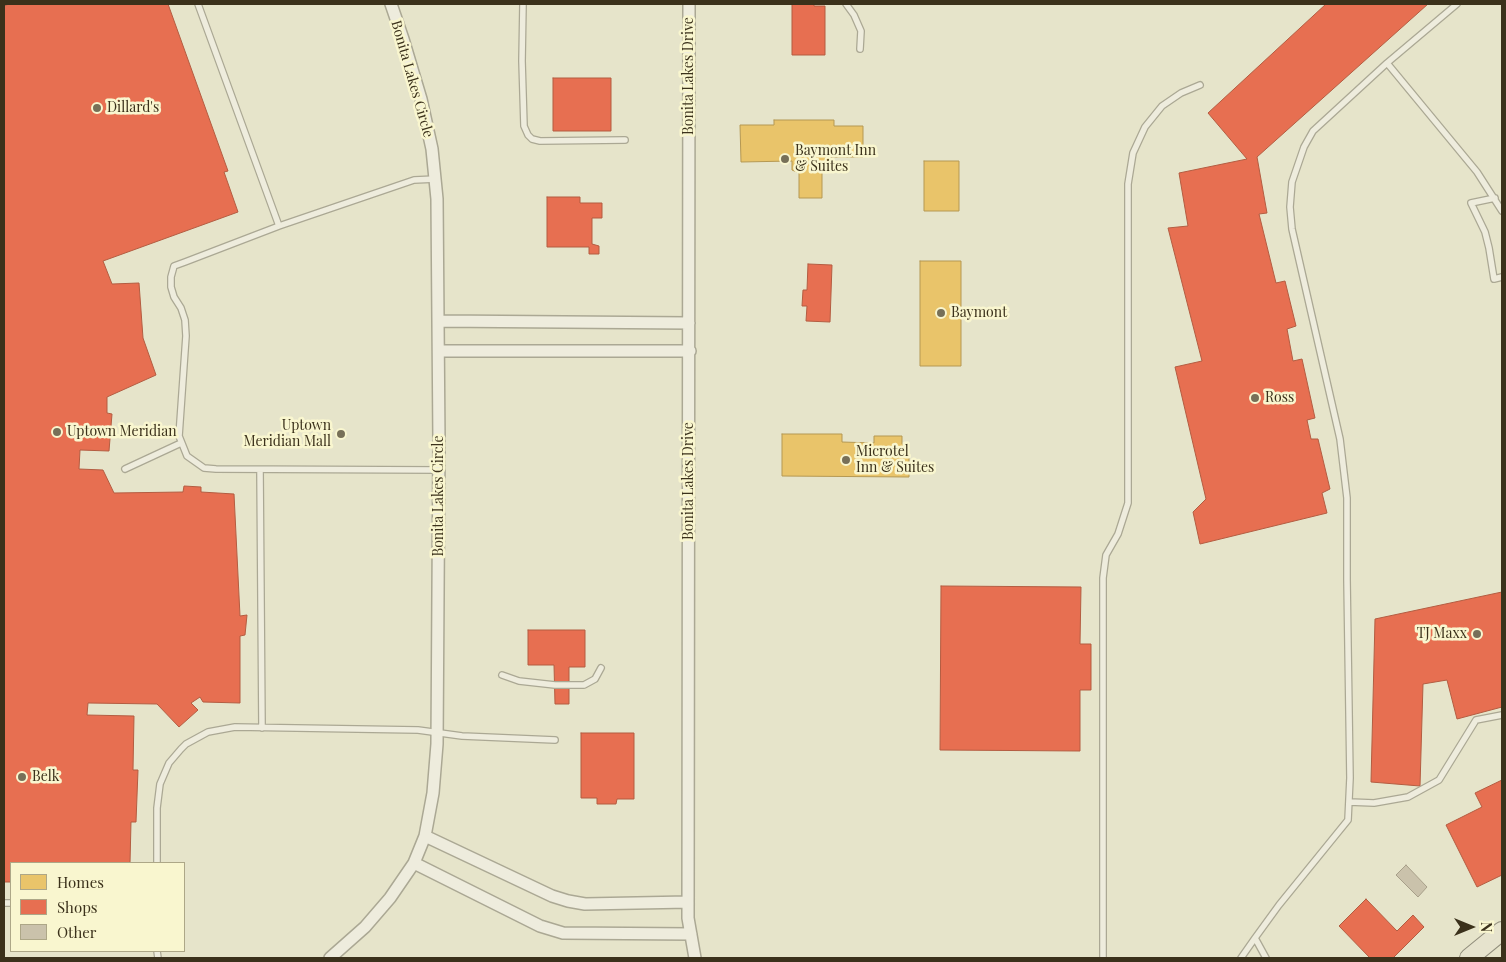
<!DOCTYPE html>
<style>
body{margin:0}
#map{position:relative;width:1506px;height:962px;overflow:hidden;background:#e6e4ca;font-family:"Playfair Display",serif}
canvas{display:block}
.frame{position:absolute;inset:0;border:5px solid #3b311b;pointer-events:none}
.legend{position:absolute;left:10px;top:862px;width:175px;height:90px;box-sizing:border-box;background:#f9f6cf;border:1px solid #ada787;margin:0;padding:6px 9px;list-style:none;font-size:15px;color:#3b311b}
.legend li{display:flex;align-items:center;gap:10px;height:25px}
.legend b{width:25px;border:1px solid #ada787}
.north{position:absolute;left:1446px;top:902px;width:50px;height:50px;-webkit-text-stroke:4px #f9f6cf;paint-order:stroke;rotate:90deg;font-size:14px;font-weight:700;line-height:20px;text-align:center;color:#3b311b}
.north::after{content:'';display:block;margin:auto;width:18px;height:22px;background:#3b311b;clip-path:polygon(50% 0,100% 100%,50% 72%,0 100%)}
</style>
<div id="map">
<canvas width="1506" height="962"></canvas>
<div class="frame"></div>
<ul class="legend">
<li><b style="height:14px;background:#e9c46a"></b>Homes</li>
<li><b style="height:14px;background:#e76f51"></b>Shops</li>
<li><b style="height:14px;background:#cac2ab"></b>Other</li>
</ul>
<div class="north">N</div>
</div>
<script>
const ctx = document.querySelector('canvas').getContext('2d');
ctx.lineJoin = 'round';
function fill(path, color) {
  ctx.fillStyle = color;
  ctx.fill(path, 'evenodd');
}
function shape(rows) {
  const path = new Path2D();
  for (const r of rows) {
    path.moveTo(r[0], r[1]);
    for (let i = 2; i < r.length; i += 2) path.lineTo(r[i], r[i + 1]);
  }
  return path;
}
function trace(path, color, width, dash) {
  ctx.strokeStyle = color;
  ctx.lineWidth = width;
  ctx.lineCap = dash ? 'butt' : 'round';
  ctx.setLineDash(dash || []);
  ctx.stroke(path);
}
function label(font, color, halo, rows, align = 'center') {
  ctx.font = font + ' "Playfair Display",serif';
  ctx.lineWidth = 5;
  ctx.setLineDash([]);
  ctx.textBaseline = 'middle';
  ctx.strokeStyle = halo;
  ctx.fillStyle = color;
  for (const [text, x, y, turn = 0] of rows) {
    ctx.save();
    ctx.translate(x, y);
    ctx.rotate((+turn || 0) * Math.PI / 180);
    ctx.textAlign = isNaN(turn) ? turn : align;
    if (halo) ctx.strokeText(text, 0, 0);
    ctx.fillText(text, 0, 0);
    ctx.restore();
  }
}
const homes = shape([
 [774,120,834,120,834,126,863,126,863,157,829,157,829,169,822,171,822,198,799,198,799,173,792,170,792,161,741,162,740,125,774,125,774,120],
 [924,161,959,161,959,211,924,211,924,161],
 [920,261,961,261,961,366,920,366,920,261],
 [782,434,842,434,842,442,874,443,874,436,902,436,902,444,909,444,909,477,782,476,782,434]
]);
fill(homes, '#e9c46a');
trace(homes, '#b59852', 1);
const shops = shape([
 [9,4,168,4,228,171,224,172,238,212,103,261,112,284,139,283,143,338,156,375,107,397,107,413,112,414,109,451,80,450,79,469,103,470,114,493,183,492,184,486,201,487,201,492,234,494,240,616,247,615,245,635,240,636,240,703,203,702,200,697,191,703,198,710,179,727,157,704,88,703,87,715,134,716,133,770,138,770,136,822,131,822,130,863,11,863,11,882,4,882,4,6,9,4],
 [792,4,814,4,814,6,825,6,825,55,792,55,792,4],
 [1326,4,1428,4,1257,157,1267,213,1259,214,1276,283,1285,281,1296,326,1287,329,1293,361,1302,359,1315,418,1307,420,1311,439,1318,439,1330,489,1322,493,1327,513,1200,544,1193,512,1206,499,1175,367,1202,361,1168,228,1188,226,1179,173,1247,159,1208,113,1326,4],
 [553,78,611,78,611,131,553,131,553,78],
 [547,197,580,197,580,203,602,203,602,218,592,218,592,244,599,246,599,254,589,254,589,247,547,247,547,197],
 [808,264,832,265,830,322,806,321,807,306,802,306,803,290,807,290,808,264],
 [941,586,1081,587,1080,644,1091,644,1091,690,1080,690,1080,751,940,750,941,586],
 [1502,592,1502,707,1457,719,1447,680,1423,684,1420,786,1371,782,1375,619,1502,592],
 [528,630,585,630,585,667,569,667,569,704,555,704,554,665,528,665,528,630],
 [581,733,634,733,634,799,617,799,616,804,597,804,597,798,581,798,581,733],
 [1502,780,1502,875,1477,887,1446,825,1482,807,1475,793,1502,780],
 [1366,899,1397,931,1413,915,1424,927,1393,958,1370,958,1339,926,1366,899]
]);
fill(shops, '#e76f51');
trace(shops, '#b35c41', 1);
const building = shape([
 [1406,865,1427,887,1418,897,1396,875,1406,865]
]);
fill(building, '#cac2ab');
trace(building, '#a79f89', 1);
const lane = shape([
 [198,4,279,226],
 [523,4,522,61,524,126,528,135,532,139,540,141,625,140],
 [846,4,854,15,861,31,860,49],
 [1387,63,1477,172,1502,211],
 [436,179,414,180,279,226,185,262,174,266,171,277,171,287,174,297,181,308,185,320,186,336,179,436,187,456,204,468,216,469,439,470],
 [1495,198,1471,203,1485,232,1489,248,1494,279,1502,277],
 [125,469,181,443],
 [260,470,262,728],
 [502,675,519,681,555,685,584,685,595,679,601,668],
 [1349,802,1374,803,1408,797,1439,780,1476,720,1502,715],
 [157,863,157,808,160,784,169,763,181,749,186,744,208,732,235,727,418,730,462,736,555,740],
 [4,903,11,903],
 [157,951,158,958],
 [1103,958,1103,578,1106,555,1118,534,1128,503,1128,184,1133,153,1145,127,1162,106,1181,93,1200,85],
 [1241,958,1255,938],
 [1266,958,1255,938,1279,905,1348,820,1350,778,1347,580,1347,498,1340,439,1292,229,1290,207,1292,182,1304,147,1313,131,1387,63,1457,4]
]);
const street = shape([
 [689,4,688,918,695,958],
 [439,321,689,323],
 [439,351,690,351],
 [425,836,552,896,568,901,585,904,688,902],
 [414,863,540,926,563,933,691,934],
 [330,958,365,927,390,898,414,863,425,836,433,793,437,744,439,443,437,199,432,149,421,99,403,39,391,4]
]);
const primary = shape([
 [1469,958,1502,931]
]);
trace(lane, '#aba894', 8);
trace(street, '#aba894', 14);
trace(primary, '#908d7b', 20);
trace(lane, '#eeecdd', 5.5);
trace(street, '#eeecdd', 11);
trace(primary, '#e6e3cd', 18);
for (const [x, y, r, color] of [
 [97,108,5,"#777058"],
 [785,159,5,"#777058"],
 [941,313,5,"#777058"],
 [1255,398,5,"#777058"],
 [57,432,5,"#777058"],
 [341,434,5,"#777058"],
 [846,460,5,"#777058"],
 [1477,634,5,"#777058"],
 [22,777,5,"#777058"]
]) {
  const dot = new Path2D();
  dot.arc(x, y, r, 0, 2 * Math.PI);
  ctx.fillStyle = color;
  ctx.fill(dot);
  trace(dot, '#f9f6cf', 2);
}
label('14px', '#3b311b', '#f9f6cf', [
 ["Bonita Lakes Drive",689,76,-90],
 ["Bonita Lakes Circle",412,79,74],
 ["Bonita Lakes Drive",689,481,-90],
 ["Bonita Lakes Circle",439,496,-90]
]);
label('14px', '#3b311b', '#f9f6cf', [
 ["Dillard's",107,108],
 ["Baymont Inn",795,151],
 ["& Suites",795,167],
 ["Baymont",951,313],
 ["Ross",1265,398],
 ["Uptown",331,426,"right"],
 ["Meridian Mall",331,442,"right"],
 ["Uptown Meridian",67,432],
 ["Microtel",856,452],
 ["Inn & Suites",856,468],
 ["TJ Maxx",1467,634,"right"],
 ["Belk",32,777]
], 'left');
</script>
